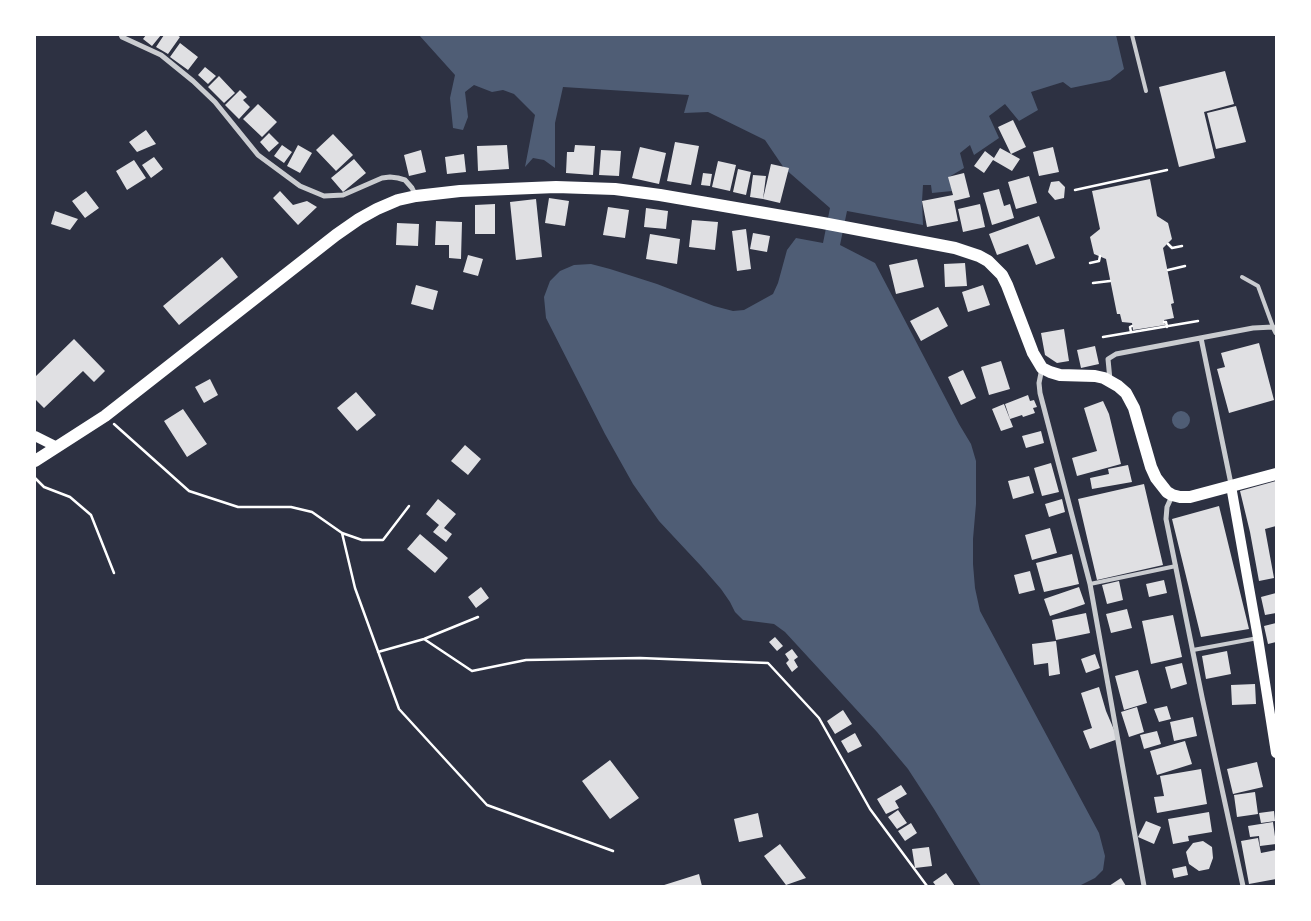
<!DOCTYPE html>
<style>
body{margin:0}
#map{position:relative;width:1311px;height:921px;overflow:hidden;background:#2d3142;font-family:"Zilla Slab",serif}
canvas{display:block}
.frame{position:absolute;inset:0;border:36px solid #fff;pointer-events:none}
</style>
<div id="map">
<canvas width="1311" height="921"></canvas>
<div class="frame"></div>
</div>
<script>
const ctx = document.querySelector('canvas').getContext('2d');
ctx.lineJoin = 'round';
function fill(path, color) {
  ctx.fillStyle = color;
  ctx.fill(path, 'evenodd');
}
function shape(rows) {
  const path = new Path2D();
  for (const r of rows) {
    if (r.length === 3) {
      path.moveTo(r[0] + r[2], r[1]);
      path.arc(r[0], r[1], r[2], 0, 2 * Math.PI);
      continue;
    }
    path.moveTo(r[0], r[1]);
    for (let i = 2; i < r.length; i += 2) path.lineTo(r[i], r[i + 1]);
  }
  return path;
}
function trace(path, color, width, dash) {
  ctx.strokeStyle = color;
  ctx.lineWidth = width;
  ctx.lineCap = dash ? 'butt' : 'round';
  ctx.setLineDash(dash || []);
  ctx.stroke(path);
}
fill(shape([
 [419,35,1116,35,1124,69,1110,80,1071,88,1063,82,1031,92,1038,110,1019,121,1005,104,989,116,999,138,974,155,970,145,960,153,964,168,949,177,952,191,932,193,931,185,923,185,922,201,923,225,847,211,840,245,875,263,959,424,971,444,976,461,976,504,973,539,973,564,975,588,980,611,1099,833,1105,856,1103,870,1095,878,1079,886,981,886,934,809,908,769,877,732,785,632,774,624,743,620,735,612,730,602,721,589,701,566,659,521,633,484,605,434,546,318,544,297,550,281,560,271,574,265,591,264,610,269,657,284,714,306,733,311,744,310,773,294,778,283,787,250,796,238,823,243,830,208,784,168,765,140,708,112,684,113,689,95,563,87,555,123,555,168,544,160,533,158,525,167,535,115,514,94,503,90,492,92,474,85,465,92,468,117,463,130,453,128,450,98,455,75],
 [1181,420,9]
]), '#4f5d75');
fill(shape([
 [146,35,161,35,152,46,143,39],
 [164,35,177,35,180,37,168,54,156,47],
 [180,43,198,57,188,70,170,57],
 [205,67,216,76,208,84,198,75],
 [1225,71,1234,104,1204,112,1215,158,1179,167,1159,87],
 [219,76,235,93,224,103,208,87],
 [240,90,247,97,243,100,250,107,239,119,225,105],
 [258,104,277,122,262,137,243,119],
 [1236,106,1246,142,1216,149,1207,113],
 [1013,120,1026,147,1011,154,1020,159,1012,171,993,160,984,173,974,166,985,151,994,158,1000,148,1011,154,998,127],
 [146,130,156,144,137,152,129,142],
 [269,133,279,143,269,152,260,142],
 [333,134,353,155,336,171,316,150],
 [675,142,699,146,691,185,667,181],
 [282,145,292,152,284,163,274,156],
 [298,145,312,153,300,173,287,166],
 [507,145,509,169,478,171,477,146],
 [575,145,595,146,593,175,566,173,567,152,574,152],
 [640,147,666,153,659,184,632,178],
 [1053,147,1059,172,1039,176,1033,152],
 [421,150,426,172,409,176,404,155],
 [601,150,621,151,619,176,599,175],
 [464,154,466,172,447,174,445,157],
 [154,157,163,169,151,178,142,165],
 [354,159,366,173,343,192,331,178],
 [134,160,146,178,127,190,116,171],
 [718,161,736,165,730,191,712,187],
 [771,164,789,168,780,203,763,199],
 [738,169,751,172,746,195,733,192],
 [703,173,712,174,710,186,701,185],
 [964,173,970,197,954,201,958,221,927,227,922,201,953,195,948,177],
 [753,175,766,176,763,199,750,197],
 [1029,176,1037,203,1016,209,1008,182],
 [1150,179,1157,216,1168,223,1172,239,1163,248,1174,303,1171,304,1174,318,1164,320,1165,325,1133,330,1132,323,1122,322,1120,314,1117,314,1106,259,1094,254,1090,237,1100,229,1092,191],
 [1059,181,1065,187,1064,198,1055,200,1048,192,1051,182],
 [999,189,1004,206,1010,204,1014,218,992,225,983,193],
 [86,191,99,208,85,218,72,201],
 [280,191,293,205,307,201,317,207,298,225,273,198],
 [549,198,569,201,565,226,545,223],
 [536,199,542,257,516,260,510,202],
 [495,204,495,234,475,234,475,205],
 [980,204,985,227,963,232,958,209],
 [608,207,629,210,625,238,603,235],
 [646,208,668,211,666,229,644,227],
 [55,211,78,219,70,230,51,224],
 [1039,216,1055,258,1036,265,1028,244,997,255,989,234],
 [692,220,718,222,715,250,689,247],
 [436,221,462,222,461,259,449,258,449,245,435,245],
 [397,223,419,224,418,246,396,245],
 [746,229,751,269,737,271,732,231],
 [753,233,770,236,767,252,750,249],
 [650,234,680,239,677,264,646,259],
 [468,255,483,259,478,276,463,272],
 [222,257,238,277,179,325,163,306],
 [917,259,924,287,896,294,889,265],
 [965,263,967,286,945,287,944,264],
 [416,285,438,291,433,310,411,304],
 [983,285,990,305,968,312,962,292],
 [938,307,948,326,921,341,910,321],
 [1064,329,1069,361,1057,363,1045,355,1041,333],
 [74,339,105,371,94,382,83,371,44,408,35,399,35,377],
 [1259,343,1274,400,1229,413,1217,369,1225,367,1221,353],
 [1095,346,1099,364,1081,368,1077,350],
 [1001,361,1010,389,989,395,981,367],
 [963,370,976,398,961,405,948,377],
 [210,379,218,395,204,403,195,387],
 [356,392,376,415,357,431,337,408],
 [1028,395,1030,401,1034,400,1037,407,1033,408,1035,413,1023,417,1022,415,1010,419,1005,404],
 [1103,401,1109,414,1121,464,1077,476,1072,458,1097,451,1084,408],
 [1004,404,1013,427,1001,431,992,409],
 [183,409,207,444,187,457,164,421],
 [1041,431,1044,443,1026,448,1022,436],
 [465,445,481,459,468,475,451,461],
 [1051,463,1059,492,1042,496,1034,468],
 [1128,465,1132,482,1092,489,1090,478,1109,474,1108,469],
 [1029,476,1034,493,1013,499,1008,481],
 [1276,481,1276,526,1265,529,1274,578,1259,581,1250,532,1240,491],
 [1144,484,1163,565,1097,580,1078,499],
 [438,499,456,514,444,528,452,534,446,542,433,532,439,525,426,514],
 [1062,499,1065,512,1049,517,1045,504],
 [1219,506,1249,629,1201,637,1172,519],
 [1050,528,1057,553,1032,560,1025,535],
 [420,534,448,558,435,573,407,549],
 [1072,554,1079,584,1044,592,1036,563],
 [1030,571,1035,590,1019,594,1014,575],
 [1164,580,1167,593,1149,597,1146,584],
 [1119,581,1123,600,1107,604,1102,585],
 [481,587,489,598,476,608,468,597],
 [1079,587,1085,604,1050,616,1044,599],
 [1276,593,1276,613,1265,615,1261,597],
 [1127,609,1132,628,1111,633,1106,614],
 [1086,613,1090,633,1056,640,1052,620],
 [1173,615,1182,657,1151,664,1142,621],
 [1276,623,1276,642,1268,644,1264,626],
 [775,637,783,646,777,651,769,642],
 [1056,641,1060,674,1049,676,1048,663,1034,665,1032,644],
 [792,649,798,657,794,660,798,667,792,672,786,663,789,660,785,654],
 [1227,651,1231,674,1206,679,1202,656],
 [1095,654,1100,668,1086,673,1081,659],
 [1182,663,1187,684,1171,689,1165,667],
 [1138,670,1147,703,1124,710,1115,676],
 [1255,684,1256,704,1232,705,1231,685],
 [1099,687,1106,711,1118,739,1090,749,1083,731,1092,728,1081,693],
 [1167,706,1171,719,1159,722,1154,709],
 [1137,707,1144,732,1129,737,1121,712],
 [843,710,852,724,835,734,827,721],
 [1193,717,1197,736,1174,741,1170,722],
 [1157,731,1161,744,1144,749,1140,735],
 [855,733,862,746,848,753,841,741],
 [1185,741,1192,764,1157,775,1150,751],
 [610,760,639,798,610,819,582,781],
 [1257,762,1263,787,1233,794,1227,769],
 [1201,769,1207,804,1157,813,1154,797,1164,796,1160,776],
 [901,785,907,794,895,801,899,808,886,814,877,799],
 [1255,792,1258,814,1237,817,1234,795],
 [898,810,907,823,897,829,888,817],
 [1274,811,1275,821,1261,823,1259,813],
 [1209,812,1212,832,1188,836,1189,841,1173,844,1168,819],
 [758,813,763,837,739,842,734,819],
 [1146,821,1161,827,1154,844,1138,837],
 [1273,822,1276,844,1260,846,1259,836,1250,837,1248,826],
 [911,823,917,833,905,841,898,831],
 [1258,838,1261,853,1276,850,1276,879,1249,884,1241,841],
 [1203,841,1212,847,1213,858,1209,869,1199,871,1189,864,1186,852,1193,843],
 [780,844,806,878,786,885,764,856],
 [929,847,932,866,915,868,912,849],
 [1186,866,1188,875,1174,878,1172,869],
 [946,873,955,886,936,886,933,882],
 [699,874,702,886,661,886],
 [1121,878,1126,886,1109,886]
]), '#e0e0e3');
trace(shape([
 [1075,190,1167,170],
 [1168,244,1172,248,1182,246],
 [1090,263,1099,261,1100,256],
 [1168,270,1185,266],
 [1093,283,1110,281],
 [1164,322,1166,322,1167,327],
 [1131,332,1130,327,1132,326],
 [1103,337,1198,321],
 [114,424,189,491,238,507,291,507,312,512,342,533,362,540,383,540,409,506],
 [35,478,44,487,70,497,91,515,114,573],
 [342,533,355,588,399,709,487,805,613,851],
 [424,639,472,671,526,660,640,658,768,663,819,718,870,809,927,886],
 [378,652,424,639,478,617]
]), '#fff', 2.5);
trace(shape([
 [1132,35,1146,91],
 [1242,277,1258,286,1273,327],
 [1090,584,1176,566],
 [1193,650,1258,638]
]), '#caccd0', 4);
trace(shape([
 [121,35,122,37,161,55,193,81,215,102,258,155,300,186,324,196,343,195,382,178,390,177,398,178,405,180,412,188,416,196],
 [1201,338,1231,484],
 [1042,368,1039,383,1040,393,1090,584,1144,886],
 [1110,380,1108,359,1116,354,1253,328,1273,327,1276,333],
 [1172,496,1167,507,1166,519,1202,697,1243,886]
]), '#caccd0', 5);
trace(shape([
 [35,436,57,447],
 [1231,486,1258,638,1276,753]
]), '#fff', 10);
trace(shape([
 [35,461,105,416,336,235,359,219,377,209,398,200,416,196,460,191,556,187,615,189,660,195,823,223,955,248,979,256,988,261,1002,275,1007,285,1033,353,1042,368,1050,372,1060,375,1095,376,1104,378,1118,386,1126,393,1134,408,1151,467,1156,478,1167,492,1172,495,1180,497,1190,497,1276,474]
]), '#fff', 12);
</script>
